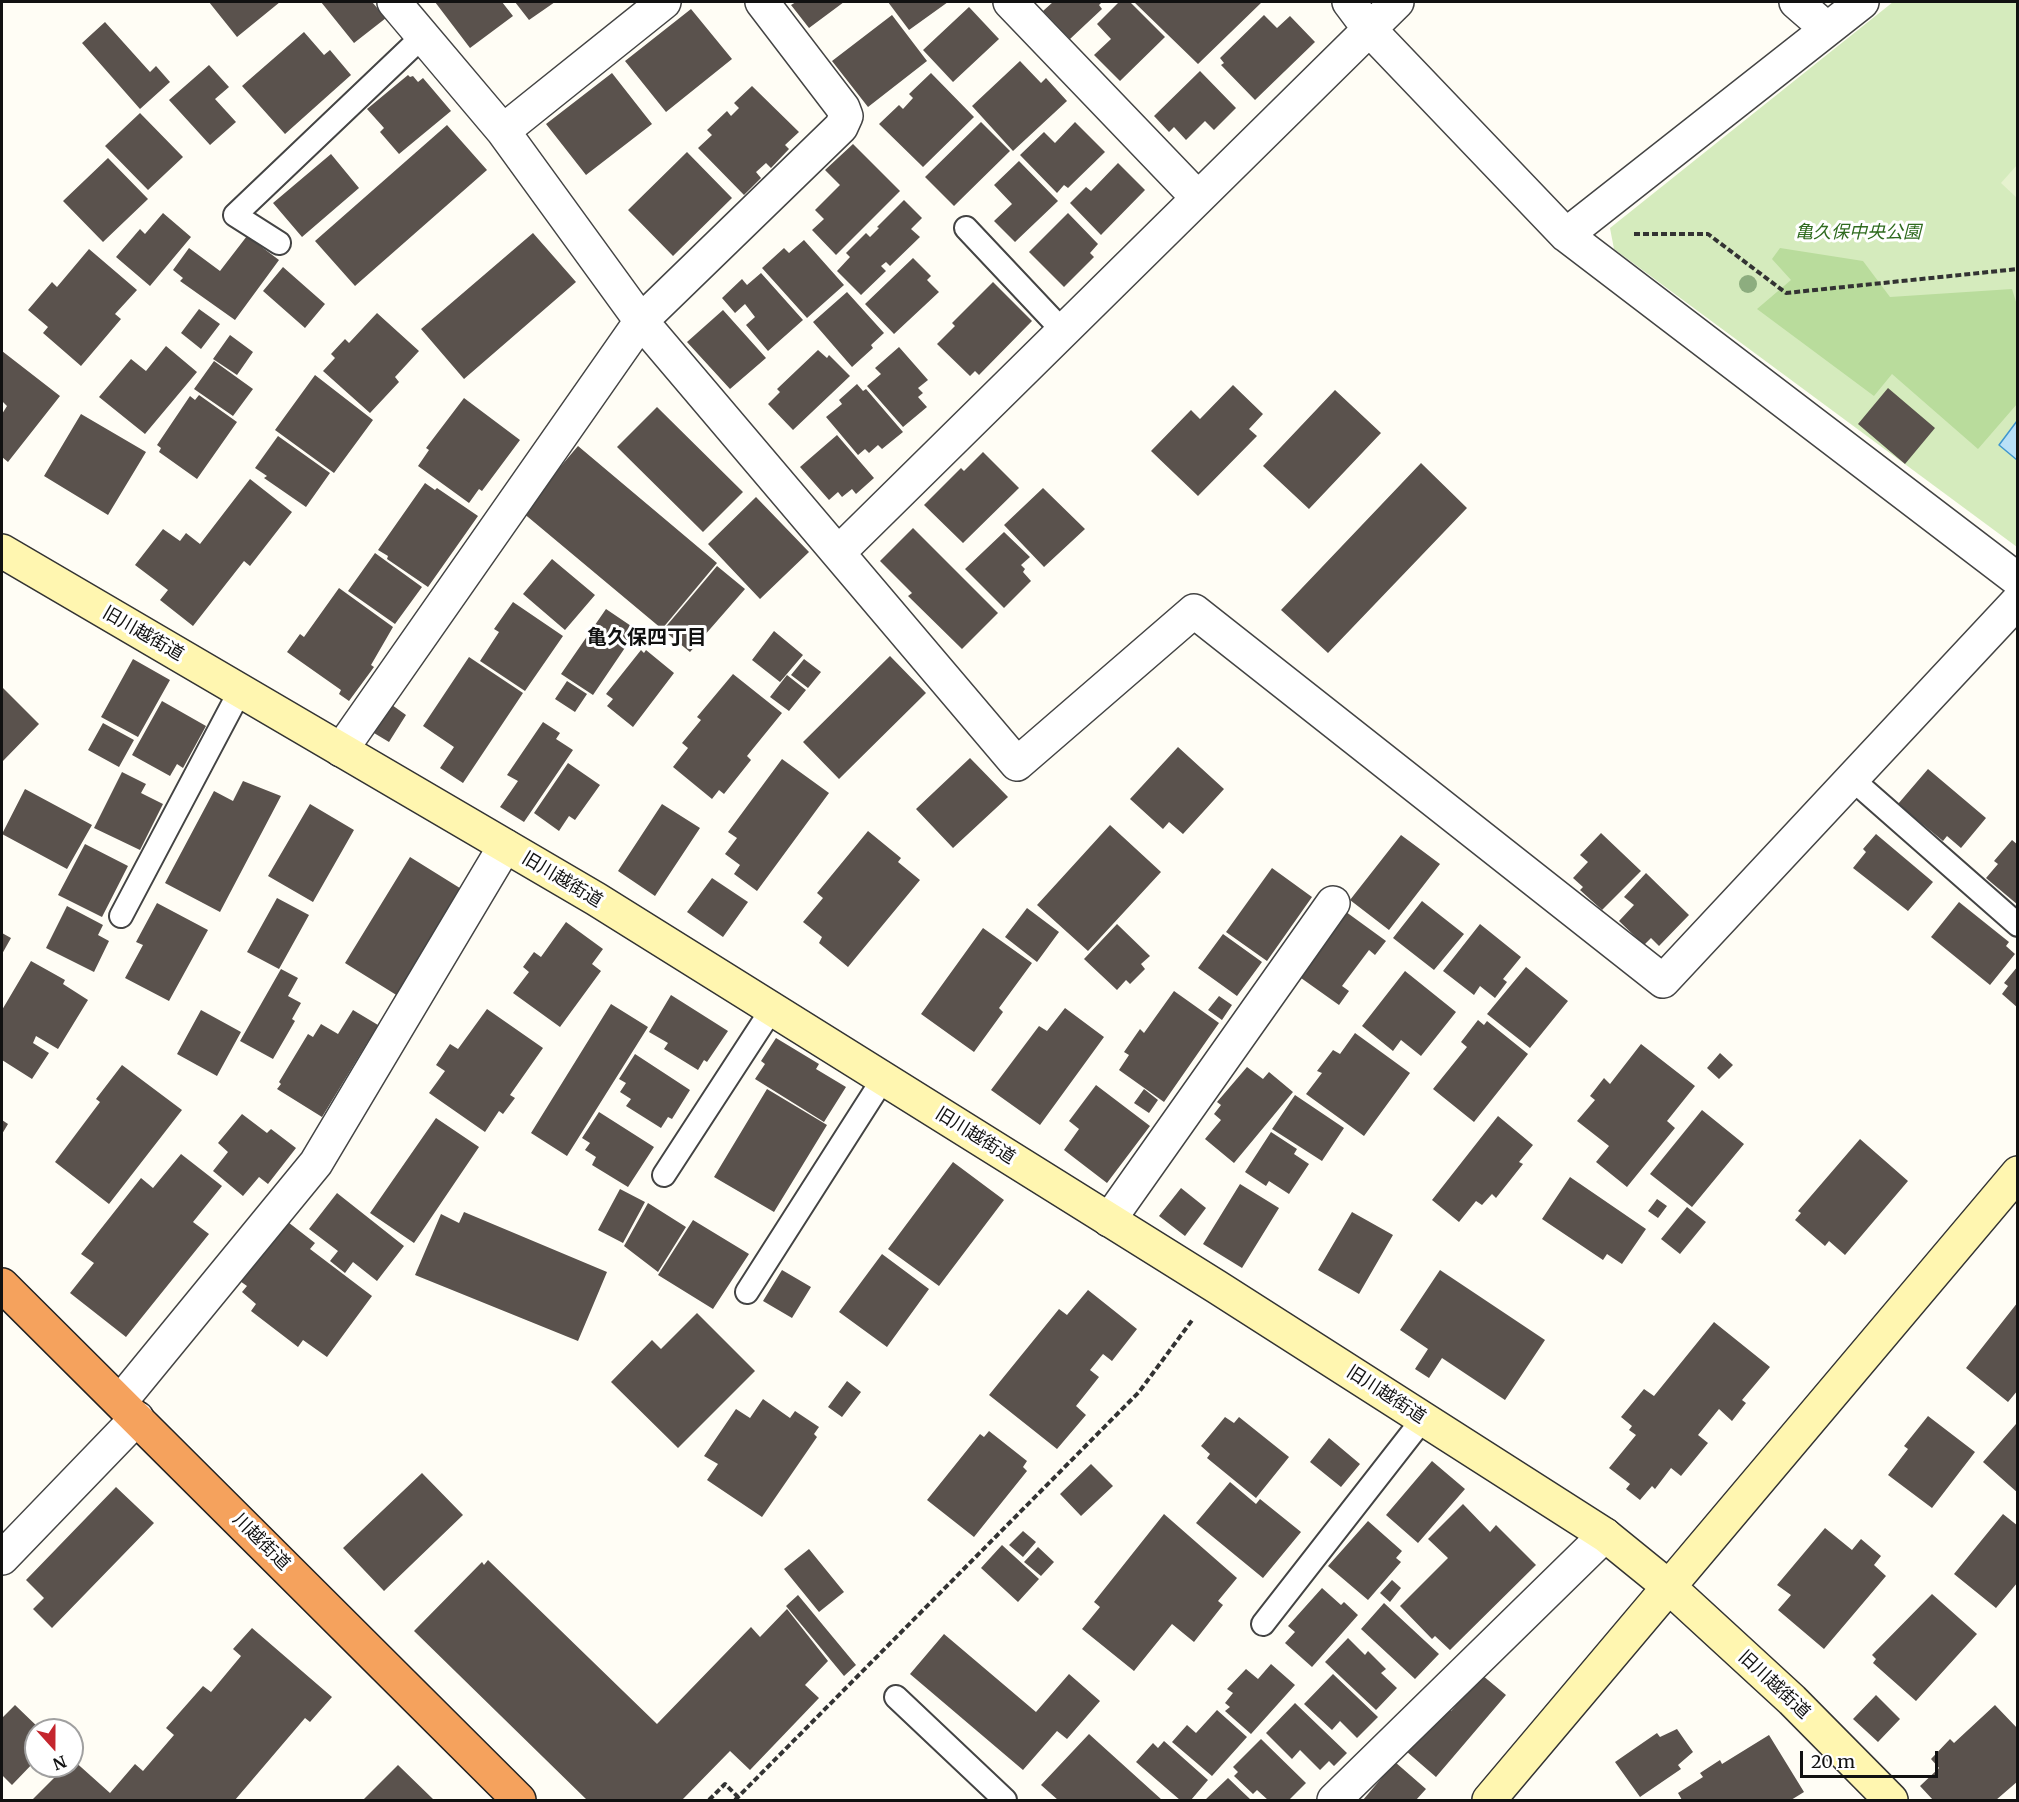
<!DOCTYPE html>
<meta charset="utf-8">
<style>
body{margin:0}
#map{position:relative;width:2019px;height:1802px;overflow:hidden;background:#fffdf5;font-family:Merriweather,serif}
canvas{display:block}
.frame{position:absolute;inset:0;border:3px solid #111;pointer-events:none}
.north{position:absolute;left:24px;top:1718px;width:60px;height:60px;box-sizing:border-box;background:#fff;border:2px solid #a0a0a0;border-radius:50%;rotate:159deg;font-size:16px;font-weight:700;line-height:24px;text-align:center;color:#111}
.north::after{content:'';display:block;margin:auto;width:21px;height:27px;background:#c4262e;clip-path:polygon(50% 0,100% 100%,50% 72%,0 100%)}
.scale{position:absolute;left:1800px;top:1751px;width:138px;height:27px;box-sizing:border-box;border:3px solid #111;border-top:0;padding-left:8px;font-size:18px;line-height:21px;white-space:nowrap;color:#111;-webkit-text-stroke:4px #fff;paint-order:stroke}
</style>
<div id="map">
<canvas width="2019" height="1802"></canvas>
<div class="frame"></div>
<div class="north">N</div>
<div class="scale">20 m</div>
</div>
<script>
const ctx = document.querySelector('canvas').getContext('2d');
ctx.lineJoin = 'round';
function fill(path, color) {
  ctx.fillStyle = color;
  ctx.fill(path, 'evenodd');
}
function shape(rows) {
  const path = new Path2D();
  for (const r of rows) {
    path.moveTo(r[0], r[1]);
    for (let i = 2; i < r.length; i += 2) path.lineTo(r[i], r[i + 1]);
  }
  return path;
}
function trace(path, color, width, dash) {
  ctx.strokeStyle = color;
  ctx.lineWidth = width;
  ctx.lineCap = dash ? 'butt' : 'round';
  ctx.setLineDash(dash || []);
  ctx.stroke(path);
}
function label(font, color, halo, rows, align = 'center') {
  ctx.font = font + ' Merriweather,"Noto Sans JP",serif';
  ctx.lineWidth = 6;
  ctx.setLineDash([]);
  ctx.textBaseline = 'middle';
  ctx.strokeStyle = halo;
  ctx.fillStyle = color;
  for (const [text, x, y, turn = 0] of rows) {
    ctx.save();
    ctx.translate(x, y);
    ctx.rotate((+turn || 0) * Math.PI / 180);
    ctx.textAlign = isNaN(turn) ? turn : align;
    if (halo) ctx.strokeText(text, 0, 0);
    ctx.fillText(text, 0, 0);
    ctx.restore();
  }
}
fill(shape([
 [1893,2,2017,2,2017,547,1614,249,1610,228]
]), '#d5ebbd');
fill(shape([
 [1780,248,1863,261,1890,297,2012,289,2017,305,2017,404,1978,449,1892,374,1874,396,1757,309,1791,280,1772,259]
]), '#b9dc9c');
fill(shape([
 [2017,165,2017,198,2001,183]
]), '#e6f2cf');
const water = shape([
 [2017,421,2017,460,1999,445,2017,421]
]);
fill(water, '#b9e0f7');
trace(water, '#3f96cf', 1.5);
fill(shape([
 [209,2,280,2,237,37],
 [321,2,372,2,386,18,354,43],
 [435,2,502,2,513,16,470,48],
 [515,2,555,2,529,20],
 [796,2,844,2,809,28,791,5],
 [888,2,948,2,909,30],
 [1053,2,1102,2,1099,5,1102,9,1070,39,1043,11],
 [1119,2,1130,2,1165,37,1120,81,1094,55,1111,39,1097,24],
 [1134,2,1262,2,1198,64],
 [969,7,999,39,953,82,923,50],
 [691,9,732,59,666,112,625,61],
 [892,15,927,61,868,107,832,61],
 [1264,15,1277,28,1290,16,1315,42,1255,100,1221,65,1224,63,1220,58],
 [105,22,150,72,156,66,170,82,140,109,82,43],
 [304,32,324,55,330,50,351,75,285,134,242,86],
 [1020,61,1041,83,1046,78,1067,101,1013,151,972,106],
 [209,65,229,87,215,99,236,122,210,145,169,100],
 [1200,71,1236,108,1214,130,1205,121,1186,140,1174,127,1169,132,1154,116],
 [612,73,652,124,586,175,546,124],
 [931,73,974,117,923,167,879,124,899,105,903,109,913,98,909,94],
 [408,75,410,77,413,76,418,82,423,78,451,111,399,154,380,132,384,128,367,109],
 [752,86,799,132,785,145,789,149,771,168,766,163,756,172,761,178,744,195,698,148,712,135,707,130,727,111,731,116,739,108,734,103],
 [140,113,183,157,148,190,105,146],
 [981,122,1010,151,954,206,925,177],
 [1075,122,1105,152,1068,188,1064,185,1057,193,1020,155,1044,132,1055,143],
 [447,125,487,170,355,286,315,241],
 [853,144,900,191,836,255,812,230,824,219,815,210,840,185,825,170],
 [687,152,732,198,673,256,628,210],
 [331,154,359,188,302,237,273,203],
 [108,158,148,199,103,242,63,201],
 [1019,161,1058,201,1015,242,994,221,1012,204,994,185],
 [1118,163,1145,190,1101,235,1070,203,1086,187,1091,191],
 [904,200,922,218,911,229,920,237,890,266,886,262,881,266,886,271,861,295,837,271,850,257,846,253,866,233,870,237,879,228,877,227],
 [163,213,191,237,150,286,116,257,140,229,145,234],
 [1068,213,1098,244,1090,253,1094,257,1064,287,1029,252],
 [533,233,576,282,464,379,421,329],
 [247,236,279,260,235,320,180,281,183,278,173,270,189,248,220,271],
 [804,240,844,285,807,318,762,268,784,248,789,253],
 [89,249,137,290,115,314,121,319,81,366,43,333,48,327,28,310,52,282,57,287],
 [913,258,931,276,927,280,939,292,894,334,865,304],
 [283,267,325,304,305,328,263,291],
 [761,273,803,320,768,351,746,325,755,317,745,304,735,313,722,298,742,279,747,285],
 [993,282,1032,321,979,375,975,371,970,376,937,344,955,326,952,323],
 [847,292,884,333,871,345,873,348,852,367,813,322],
 [199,309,220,324,201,349,181,333],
 [723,310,766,358,730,389,687,342],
 [377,313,419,351,395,377,399,382,370,413,323,371,335,358,331,354,345,339,349,343],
 [230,335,253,352,237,375,213,359],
 [166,346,197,372,145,434,99,397,131,359,146,371],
 [899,347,928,380,918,388,923,393,918,397,927,407,903,427,867,386,881,374,875,368],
 [818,350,827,358,829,355,850,376,793,430,768,404,780,392,777,389],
 [2,351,60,396,8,462,2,457,2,414,7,406,2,401],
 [214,361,253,389,233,416,194,389],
 [315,375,373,420,334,473,275,430],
 [857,384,863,391,866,389,903,432,882,449,878,445,869,453,865,449,858,455,826,417,842,404,839,400],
 [1233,385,1263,414,1249,429,1257,436,1198,496,1151,451,1191,410,1200,419],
 [1888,388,1935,428,1905,464,1858,424],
 [1335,390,1381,433,1309,509,1263,466],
 [199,395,237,422,197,479,159,452,161,448,157,445,190,396,195,400],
 [464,398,520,440,482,491,479,489,469,503,418,466,429,450,426,448],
 [657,407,743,492,703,532,617,447],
 [81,414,146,452,108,515,44,476],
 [837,435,874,478,856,494,852,489,842,497,838,492,829,500,800,467],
 [278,436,330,473,306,507,264,478,267,476,255,468],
 [578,446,717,563,662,629,522,512],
 [983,452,1019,488,963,543,924,505,961,468,964,471],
 [1421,463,1467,508,1328,653,1281,610],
 [250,479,292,512,250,566,244,561,193,626,160,600,168,590,135,565,163,529,180,541,186,533,200,544],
 [425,483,435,490,437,488,478,516,428,587,387,559,388,556,378,550],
 [1043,488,1085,529,1044,567,1004,525],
 [756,497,809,552,760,599,708,544],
 [913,528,998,613,962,649,908,596,912,593,880,561],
 [1004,532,1030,557,1021,565,1025,569,1023,572,1031,581,1004,608,965,569],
 [375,553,422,587,395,624,348,591],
 [552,559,595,595,565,630,523,594],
 [717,566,745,589,690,652,663,630],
 [339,588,393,627,371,665,374,667,349,701,339,694,341,690,287,652,300,634,304,637],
 [513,602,563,636,525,691,480,661,499,632,494,629],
 [606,609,637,630,593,695,561,674],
 [774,631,803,655,780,682,752,660],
 [641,650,644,653,646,650,674,673,633,727,607,706,613,699,606,694],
 [890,656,926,693,839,779,803,742],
 [469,657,523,693,463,783,440,768,454,747,423,726],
 [133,659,170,680,138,737,101,717],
 [804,659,821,672,808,688,791,675],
 [733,674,782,713,747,756,751,760,724,794,719,790,712,799,673,767,688,748,682,743,701,720,697,717],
 [787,675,806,690,789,711,770,697],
 [567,681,587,694,575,712,555,699],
 [2,687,39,724,2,762],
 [162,701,206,726,183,768,177,764,170,776,132,755],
 [392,705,406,715,389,742,374,733],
 [543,722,560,733,556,739,573,750,524,822,500,807,518,781,507,775],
 [103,723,134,740,119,767,88,750],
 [1178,747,1224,789,1183,834,1169,822,1163,829,1130,799],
 [970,758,1008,797,953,848,916,809],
 [782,759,829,793,757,891,734,874,740,865,725,854,737,838,728,832],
 [568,763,600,785,575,820,569,816,559,831,534,813],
 [1928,769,1986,818,1961,848,1947,836,1943,841,1898,804],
 [122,772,146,784,141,793,163,804,140,850,94,828],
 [243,781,281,796,220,912,165,883,214,791,233,801],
 [25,789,92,825,67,869,2,834],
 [310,804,354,830,313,902,268,876],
 [662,804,700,828,655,896,618,871],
 [1110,825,1161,872,1088,951,1037,905],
 [868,831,901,858,898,862,920,880,848,967,819,943,822,937,803,922,823,898,817,893],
 [1601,833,1641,871,1602,910,1580,890,1583,887,1573,878,1588,862,1580,855],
 [1876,834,1933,882,1908,911,1853,868,1866,852,1863,849],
 [1401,835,1440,864,1389,930,1350,900],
 [2012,840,2018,845,2018,905,1986,878,1998,864,1994,861],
 [85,844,128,866,102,917,58,895],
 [410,857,463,890,398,996,345,963],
 [1272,868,1312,897,1267,961,1226,932],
 [1646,873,1689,915,1659,946,1651,938,1644,945,1619,921,1634,905,1624,897],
 [712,878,748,902,723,937,687,912],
 [277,898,309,915,279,969,247,952],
 [1422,901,1464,934,1434,970,1393,938],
 [1959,902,2009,942,2006,946,2015,954,1990,985,1931,937],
 [157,903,208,930,169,1001,125,978,143,945,136,942],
 [67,906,103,925,98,935,109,941,94,972,46,948],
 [1027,908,1059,932,1037,962,1005,937],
 [1342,909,1386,941,1375,955,1369,950,1342,986,1349,991,1339,1005,1294,973],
 [566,922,603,949,592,964,601,971,560,1027,513,993,529,972,523,967,534,952,541,957],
 [1117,924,1150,956,1141,964,1145,969,1130,984,1126,980,1117,990,1084,959],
 [1480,924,1521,957,1503,979,1507,982,1495,998,1480,986,1474,995,1443,971],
 [983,928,1032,963,999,1008,1003,1012,974,1052,921,1014],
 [2,933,11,938,2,954],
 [1223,934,1262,962,1237,996,1198,968],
 [31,961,65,980,63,984,88,1000,58,1049,36,1036,33,1043,49,1053,32,1079,2,1060,2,1010],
 [2018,966,2018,1008,2002,994,2008,986,2004,983],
 [1526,967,1568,1001,1530,1048,1487,1014],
 [281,969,298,978,288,996,301,1003,292,1019,295,1021,273,1059,240,1041],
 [1405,971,1456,1012,1421,1056,1401,1040,1393,1051,1362,1026],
 [1174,991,1219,1023,1164,1102,1119,1070,1129,1055,1124,1052,1140,1029,1144,1033],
 [671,995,728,1031,707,1062,704,1060,698,1070,664,1049,668,1043,649,1032],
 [1219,996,1232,1005,1222,1020,1208,1010],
 [611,1004,648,1027,567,1156,531,1133],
 [1065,1008,1104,1037,1040,1125,991,1090,1039,1026,1047,1031],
 [487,1009,543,1048,510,1095,515,1098,503,1114,499,1111,485,1132,429,1093,445,1071,436,1065,450,1044,458,1049],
 [201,1010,241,1032,217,1076,177,1054],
 [353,1010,378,1025,322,1117,277,1089,281,1084,279,1082,308,1034,313,1037,321,1024,338,1034],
 [1478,1020,1484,1025,1487,1021,1528,1054,1474,1122,1433,1089,1467,1047,1461,1042],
 [1355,1033,1410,1073,1364,1136,1306,1094,1322,1073,1317,1071,1333,1050,1340,1054],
 [776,1038,819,1064,816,1069,846,1087,824,1122,755,1079,765,1064,761,1061],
 [1641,1044,1695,1086,1667,1121,1675,1128,1627,1187,1596,1162,1609,1146,1577,1121,1595,1100,1590,1096,1604,1078,1610,1084],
 [1720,1053,1733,1065,1719,1079,1707,1068],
 [635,1054,690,1090,672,1119,668,1117,661,1128,626,1106,631,1099,620,1092,626,1083,619,1079],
 [122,1065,182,1110,109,1204,55,1162,100,1102,96,1099],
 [1247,1067,1263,1079,1269,1072,1293,1092,1234,1163,1205,1139,1221,1120,1214,1114,1221,1105,1217,1102],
 [1096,1085,1150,1126,1107,1183,1064,1150,1079,1129,1069,1121],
 [767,1089,827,1125,774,1212,714,1177],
 [1144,1089,1158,1100,1149,1113,1134,1103],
 [1295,1095,1344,1128,1322,1161,1272,1129],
 [1702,1110,1744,1144,1692,1207,1650,1174],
 [599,1112,654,1147,628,1187,592,1165,596,1157,585,1150,590,1143,582,1138],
 [242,1114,267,1133,271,1129,296,1148,268,1184,259,1177,243,1196,213,1171,228,1152,218,1143],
 [1498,1116,1533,1145,1519,1162,1523,1164,1496,1198,1492,1194,1482,1205,1476,1201,1459,1222,1432,1200],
 [436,1118,479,1147,414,1243,370,1213],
 [2,1120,8,1124,2,1134],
 [1271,1132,1297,1149,1294,1154,1309,1164,1289,1194,1269,1181,1266,1186,1245,1172],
 [1860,1139,1908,1181,1845,1255,1829,1241,1825,1246,1795,1220,1801,1213,1798,1211],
 [181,1154,222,1186,193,1222,209,1234,126,1337,70,1293,94,1263,81,1254,141,1178,153,1188],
 [953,1162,1004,1200,939,1286,888,1249],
 [1570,1177,1646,1229,1622,1264,1607,1254,1603,1260,1542,1219],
 [1240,1184,1279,1208,1242,1268,1203,1244],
 [1181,1188,1206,1208,1185,1236,1159,1216],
 [620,1189,645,1202,623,1243,598,1230],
 [337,1193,404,1246,377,1281,353,1262,345,1273,330,1261,338,1251,309,1229],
 [1657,1199,1667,1206,1658,1218,1648,1211],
 [648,1203,686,1227,658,1272,624,1246],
 [1687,1207,1706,1222,1680,1254,1661,1239],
 [464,1212,607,1272,578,1341,415,1275,441,1214,459,1223],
 [1352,1212,1393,1235,1359,1294,1318,1270],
 [284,1219,315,1243,310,1249,372,1296,327,1357,303,1340,298,1347,251,1311,256,1304,242,1292,247,1286,237,1279],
 [693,1220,749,1254,713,1309,658,1275],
 [882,1254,929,1289,887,1347,839,1312],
 [782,1270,811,1287,792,1318,763,1301],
 [1440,1270,1545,1340,1505,1400,1442,1358,1429,1378,1415,1369,1428,1349,1400,1330],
 [1088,1290,1137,1329,1112,1361,1103,1354,1090,1370,1099,1377,1076,1406,1086,1415,1057,1449,989,1395,1059,1309,1067,1315],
 [2018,1302,2018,1390,2008,1402,1966,1368],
 [697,1313,755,1371,678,1448,611,1382,652,1340,661,1349],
 [1714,1322,1770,1367,1742,1400,1746,1403,1732,1421,1719,1409,1698,1435,1708,1443,1681,1476,1671,1468,1655,1489,1652,1486,1640,1500,1626,1489,1630,1484,1609,1468,1636,1435,1629,1430,1632,1426,1621,1417,1644,1389,1654,1396],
 [847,1381,861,1392,842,1417,828,1407],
 [763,1399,790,1418,795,1411,819,1427,814,1434,817,1437,762,1517,707,1480,718,1464,704,1456,736,1409,750,1418],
 [1928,1416,1975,1452,1932,1508,1888,1475,1908,1449,1904,1446],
 [1225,1417,1234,1423,1239,1417,1289,1457,1256,1498,1207,1458,1210,1454,1201,1446],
 [2016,1424,2018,1425,2018,1493,1983,1462],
 [989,1431,1027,1461,1023,1467,1027,1471,974,1537,927,1500,980,1434,984,1437],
 [1329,1438,1360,1464,1341,1487,1310,1462],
 [1432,1461,1465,1489,1418,1543,1386,1515],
 [1091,1464,1113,1486,1081,1516,1060,1494],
 [422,1473,463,1515,384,1591,343,1548],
 [1230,1482,1256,1504,1260,1499,1301,1532,1263,1578,1196,1523],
 [116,1487,154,1523,52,1628,33,1609,44,1598,26,1580],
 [1463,1504,1490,1532,1496,1525,1536,1565,1450,1650,1435,1636,1432,1639,1400,1606,1448,1558,1428,1539],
 [1164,1514,1237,1578,1218,1601,1223,1605,1194,1642,1172,1624,1134,1671,1082,1629,1100,1607,1094,1602],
 [2003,1514,2018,1526,2018,1582,1996,1608,1954,1574],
 [1368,1521,1402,1551,1396,1558,1401,1562,1368,1600,1328,1566],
 [1825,1528,1852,1550,1861,1539,1881,1556,1874,1565,1886,1576,1824,1649,1778,1610,1791,1595,1777,1585],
 [1023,1531,1036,1542,1023,1557,1009,1545],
 [1002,1545,1039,1579,1018,1602,981,1568],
 [1038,1547,1054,1562,1041,1576,1024,1562],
 [809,1549,844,1592,819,1612,784,1569],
 [488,1560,657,1724,751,1627,760,1637,787,1609,828,1661,805,1685,819,1698,750,1770,730,1751,682,1800,587,1800,414,1631,482,1562,484,1565],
 [1392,1580,1401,1588,1390,1602,1380,1593],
 [1322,1588,1341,1605,1344,1602,1358,1615,1312,1667,1285,1643,1295,1632,1288,1626],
 [1932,1594,1977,1634,1916,1701,1873,1663,1876,1659,1872,1655],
 [798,1595,856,1665,844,1676,786,1606],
 [1384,1603,1439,1654,1415,1679,1361,1629],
 [252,1628,332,1697,310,1722,305,1718,235,1800,32,1800,56,1776,47,1768,72,1766,72,1759,110,1793,135,1764,143,1771,174,1735,166,1728,203,1686,211,1692,241,1656,233,1649],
 [944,1634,1036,1712,1069,1674,1100,1701,1067,1739,1057,1731,1023,1770,910,1674],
 [1348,1638,1365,1655,1368,1651,1386,1669,1381,1673,1397,1688,1376,1710,1325,1662],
 [1271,1664,1295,1685,1251,1734,1225,1711,1230,1707,1225,1703,1233,1693,1227,1689,1246,1669,1258,1679],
 [1333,1674,1378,1717,1357,1738,1340,1721,1332,1730,1304,1704],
 [1482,1675,1506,1695,1436,1777,1406,1751,1445,1706,1451,1711],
 [1876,1695,1900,1719,1878,1742,1853,1719],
 [1295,1703,1347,1753,1334,1766,1329,1761,1320,1770,1300,1750,1292,1759,1266,1733],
 [15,1705,41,1730,36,1730,36,1760,12,1785,2,1775,2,1718],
 [1995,1705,2018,1729,2018,1781,1996,1800,1933,1800,1920,1786,1939,1768,1931,1759,1950,1739,1954,1743],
 [1217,1710,1247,1737,1212,1776,1172,1742,1187,1725,1196,1733],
 [1677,1729,1693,1752,1678,1765,1681,1769,1640,1797,1615,1762,1657,1733,1660,1737],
 [1089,1734,1162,1800,1058,1800,1041,1785],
 [1769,1735,1804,1792,1791,1800,1682,1800,1678,1793,1703,1777,1700,1773,1720,1760,1722,1764],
 [1261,1739,1306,1783,1289,1800,1268,1800,1257,1790,1253,1794,1234,1776,1238,1772,1233,1767],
 [1164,1741,1208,1780,1191,1800,1180,1800,1136,1762,1153,1743,1158,1748],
 [1395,1762,1426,1789,1416,1800,1363,1800],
 [398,1765,434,1800,363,1800],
 [1228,1778,1251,1800,1205,1800]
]), '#5a524d');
const lane = shape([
 [966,228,1063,331],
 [279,243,235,215,423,36],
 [1853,780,2018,925],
 [121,916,240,691],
 [664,1175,772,1009],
 [747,1292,883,1079],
 [1263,1624,1423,1419],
 [896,1697,1005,1800]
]);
const street = shape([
 [394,2,503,131,641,321,1017,764,1194,611,1663,981,2018,601],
 [1010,2,1198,198],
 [1349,2,1370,30,1566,235,2018,580],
 [1796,2,1827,29],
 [503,131,664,2],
 [1566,235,1862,2],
 [838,553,1397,2],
 [341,750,641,321,841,127,846,116,843,108,762,2],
 [1109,1220,1333,903],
 [120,1402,316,1163,505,846],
 [2,1558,137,1418],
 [1334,1800,1605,1535]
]);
const secondary = shape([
 [2,551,596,899,1217,1287,1605,1535,1669,1587,1792,1700,1891,1800],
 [1489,1800,2018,1173]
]);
const highway = shape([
 [2,1285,519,1800]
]);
trace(lane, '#444', 26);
trace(street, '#444', 36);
trace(secondary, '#333', 36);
trace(highway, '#222', 36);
trace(shape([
 [1634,234,1708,234,1786,293,2018,269],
 [709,1800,725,1784,738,1797],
 [735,1800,1139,1392,1193,1319]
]), '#333', 4, [6, 3]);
trace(lane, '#fff', 22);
trace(street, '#fff', 33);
trace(secondary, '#fff6b0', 33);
trace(highway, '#f5a25d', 33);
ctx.fillStyle = '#8dad7f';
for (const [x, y] of [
 [1748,284]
]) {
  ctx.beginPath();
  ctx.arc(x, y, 9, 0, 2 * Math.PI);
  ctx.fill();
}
label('italic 18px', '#2f6b1f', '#fff', [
 ["亀久保中央公園",1858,233]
]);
label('18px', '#111', '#fff', [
 ["旧川越街道",143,634,30],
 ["旧川越街道",562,880,31],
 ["旧川越街道",975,1136,32],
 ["旧川越街道",1386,1395,33],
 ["川越街道",261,1542,45],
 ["旧川越街道",1774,1685,43]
]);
label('bold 20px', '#111', '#fff', [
 ["亀久保四丁目",647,638]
]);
</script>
